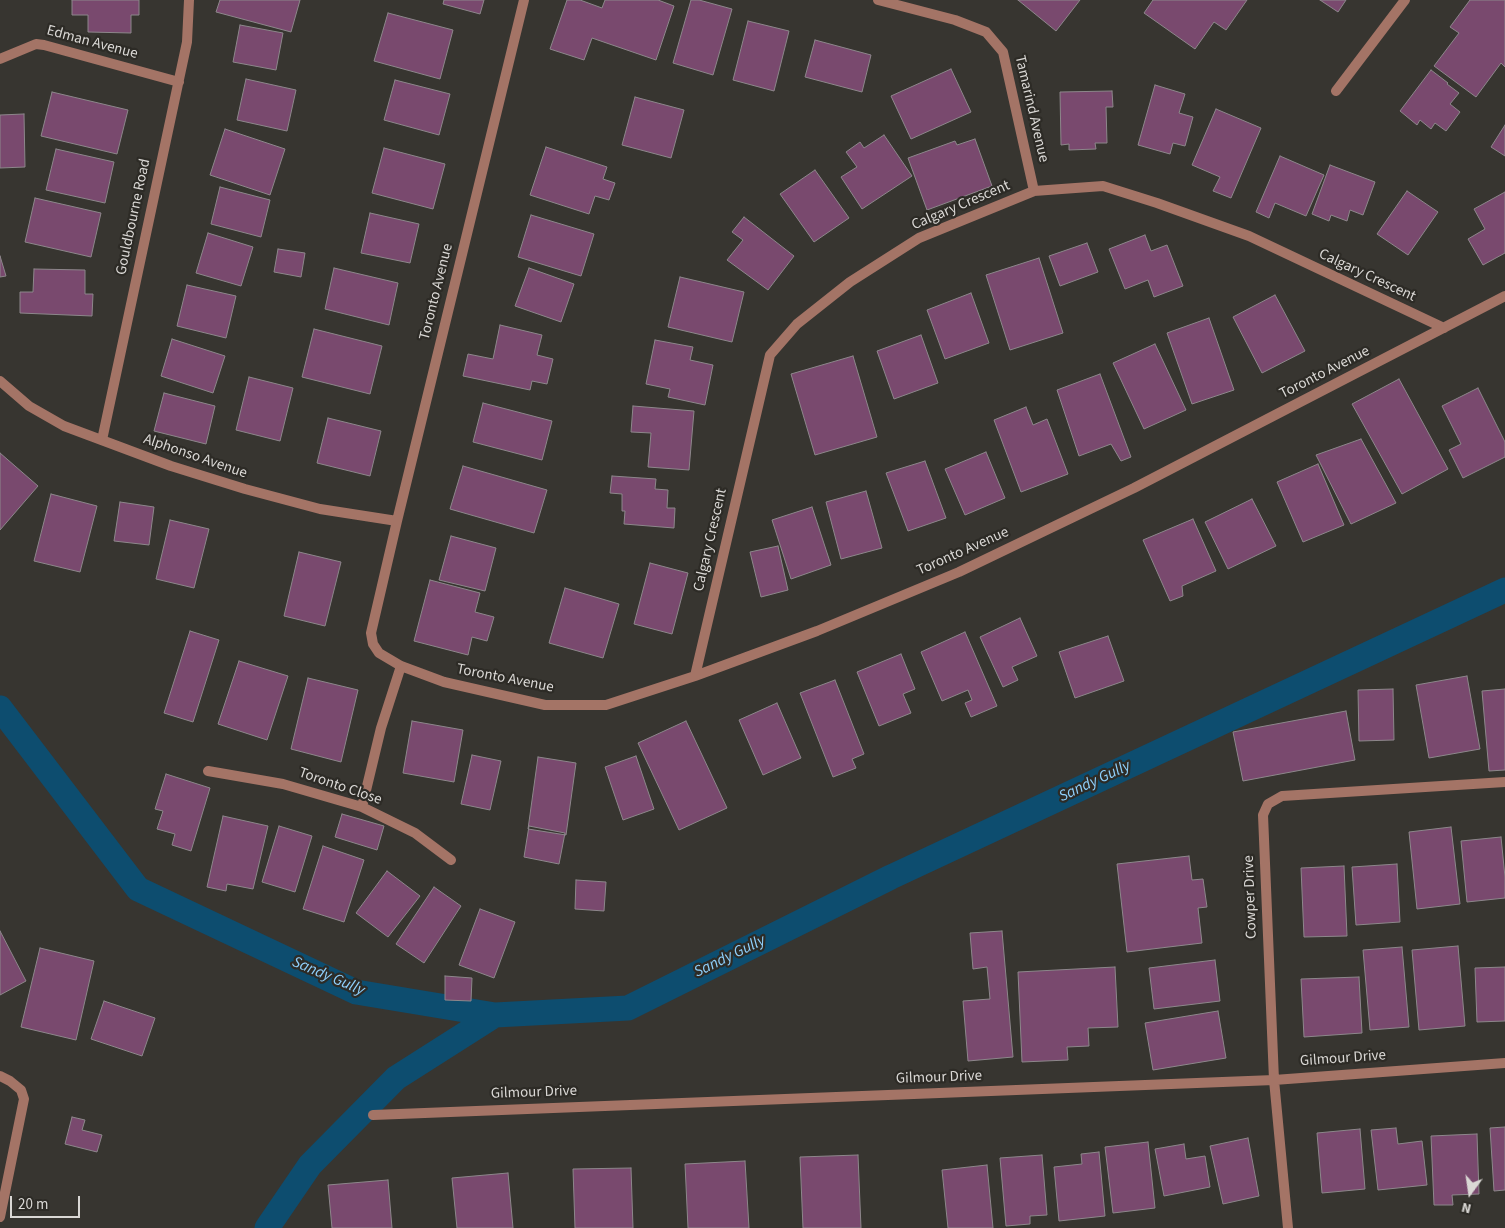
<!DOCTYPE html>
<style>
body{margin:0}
#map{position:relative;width:1505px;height:1228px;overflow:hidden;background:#373530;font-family:"Source Sans 3",sans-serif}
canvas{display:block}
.north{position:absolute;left:1445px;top:1168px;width:50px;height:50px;-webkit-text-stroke:4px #2d2b26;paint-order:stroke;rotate:194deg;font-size:14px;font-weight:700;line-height:20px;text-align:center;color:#dad8d5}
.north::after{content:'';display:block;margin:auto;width:18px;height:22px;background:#dad8d5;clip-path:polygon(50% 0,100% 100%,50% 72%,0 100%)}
.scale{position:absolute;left:10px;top:1196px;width:70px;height:22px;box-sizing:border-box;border:2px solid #dad8d5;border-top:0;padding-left:6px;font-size:15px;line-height:18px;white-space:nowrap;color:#dad8d5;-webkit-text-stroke:4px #2d2b26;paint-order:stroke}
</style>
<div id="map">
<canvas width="1505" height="1228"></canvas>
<div class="north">N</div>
<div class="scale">20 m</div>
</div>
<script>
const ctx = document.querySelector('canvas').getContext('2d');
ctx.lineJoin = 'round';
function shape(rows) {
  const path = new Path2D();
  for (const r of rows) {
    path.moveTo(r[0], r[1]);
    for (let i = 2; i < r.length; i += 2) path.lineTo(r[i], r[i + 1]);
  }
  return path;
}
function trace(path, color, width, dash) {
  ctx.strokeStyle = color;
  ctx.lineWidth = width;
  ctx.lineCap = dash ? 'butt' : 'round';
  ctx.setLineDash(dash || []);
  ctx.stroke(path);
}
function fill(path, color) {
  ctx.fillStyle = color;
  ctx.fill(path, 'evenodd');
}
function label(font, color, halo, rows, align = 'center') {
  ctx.font = font + ' "Source Sans 3",sans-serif';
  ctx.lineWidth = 4.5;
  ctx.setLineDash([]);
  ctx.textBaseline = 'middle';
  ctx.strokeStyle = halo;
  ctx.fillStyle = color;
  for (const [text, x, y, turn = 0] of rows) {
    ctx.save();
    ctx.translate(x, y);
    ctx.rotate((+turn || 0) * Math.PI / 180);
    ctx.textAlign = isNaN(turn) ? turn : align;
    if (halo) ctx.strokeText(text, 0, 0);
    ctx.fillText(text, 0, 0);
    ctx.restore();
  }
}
trace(shape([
 [0,708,138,889,356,992,495,1015,628,1008,891,877,1505,590],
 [267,1228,310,1165,396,1078,495,1015]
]), '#0d4d6f', 25);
const building = shape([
 [72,0,139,0,139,15,131,15,131,33,88,32,88,15,72,15,72,0],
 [220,0,300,0,291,32,216,12,220,0],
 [444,0,484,0,480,14,443,4,444,0],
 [567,0,580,0,602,8,605,0,658,0,674,6,656,60,592,38,584,60,550,49,567,0],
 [691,0,699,0,732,9,713,75,673,63,691,0],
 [1018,0,1080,0,1056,31,1018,0],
 [1153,0,1247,0,1226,30,1214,22,1195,49,1144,13,1153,0],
 [1320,0,1346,0,1338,12,1320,0],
 [1470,0,1505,0,1505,67,1501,63,1476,97,1434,66,1459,33,1450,27,1470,0],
 [388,13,453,30,440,79,374,61,388,13],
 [748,21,789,31,774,91,733,80,748,21],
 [240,25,283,33,276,70,233,62,240,25],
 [815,40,871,55,862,92,805,77,815,40],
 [951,69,971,112,911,139,891,96,951,69],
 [1431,70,1448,83,1447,84,1459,93,1450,104,1460,112,1446,131,1435,123,1431,129,1420,120,1417,125,1400,111,1431,70],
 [246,79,296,90,287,131,237,120,246,79],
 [395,80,450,94,439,135,384,120,395,80],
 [1155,85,1185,94,1179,113,1193,117,1185,146,1173,143,1170,154,1138,145,1155,85],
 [1112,91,1113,107,1106,107,1107,143,1095,143,1096,149,1069,150,1069,144,1061,145,1060,92,1112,91],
 [52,92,128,110,117,154,41,136,52,92],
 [635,97,684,110,671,158,622,145,635,97],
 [1216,109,1261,128,1231,198,1213,191,1220,177,1192,165,1216,109],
 [24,114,25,167,0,168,0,115,24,114],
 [1505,125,1505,156,1491,147,1505,125],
 [225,129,285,149,270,195,210,175,225,129],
 [884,135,912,176,862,209,841,177,857,167,846,152,860,142,864,148,884,135],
 [975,139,992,186,927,210,908,158,955,141,957,145,975,139],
 [546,147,607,167,603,179,615,183,609,200,595,196,589,214,530,195,546,147],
 [384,148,445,164,433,209,372,193,384,148],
 [56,149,114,162,105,203,46,190,56,149],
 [1280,156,1324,175,1306,216,1275,203,1269,218,1256,212,1280,156],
 [1330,165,1375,182,1363,215,1350,210,1347,221,1331,215,1329,221,1312,214,1330,165],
 [815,170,849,218,814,242,780,194,815,170],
 [220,187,270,200,261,237,211,224,220,187],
 [1407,191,1438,212,1408,255,1377,234,1407,191],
 [1505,192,1505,253,1483,265,1468,239,1485,229,1474,209,1505,192],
 [35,198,101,213,91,257,25,242,35,198],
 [370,213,419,224,410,263,361,253,370,213],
 [531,215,594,234,581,276,518,257,531,215],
 [744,217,794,256,768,290,727,260,743,240,732,232,744,217],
 [208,233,253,247,241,286,196,273,208,233],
 [1145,235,1151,251,1167,245,1183,286,1154,297,1148,280,1125,289,1109,249,1145,235],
 [1087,243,1098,272,1060,286,1049,256,1087,243],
 [278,249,305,253,301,277,274,272,278,249],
 [0,256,6,276,0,277,0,256],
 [1039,258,1063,333,1010,350,986,275,1039,258],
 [334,268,398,283,389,325,325,309,334,268],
 [529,268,574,284,561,322,515,306,529,268],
 [34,269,85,270,85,294,93,294,92,316,20,313,20,292,33,292,34,269],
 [680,277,744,292,732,342,668,327,680,277],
 [187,285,236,296,226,338,177,326,187,285],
 [971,293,989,343,945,359,927,310,971,293],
 [1275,295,1305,351,1262,373,1233,317,1275,295],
 [1209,318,1234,390,1192,404,1167,333,1209,318],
 [500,325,542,335,537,355,553,359,547,384,532,381,530,390,463,376,468,354,493,359,500,325],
 [314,329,382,346,370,394,302,377,314,329],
 [921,335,938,383,894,399,877,351,921,335],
 [172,339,225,356,213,393,161,376,172,339],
 [655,340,693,347,690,360,713,365,705,405,668,397,670,389,646,384,655,340],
 [1155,344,1186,410,1144,429,1113,363,1155,344],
 [853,356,877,437,815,455,791,374,853,356],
 [1100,374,1131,457,1121,461,1111,444,1079,456,1057,390,1100,374],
 [249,377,293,388,280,441,236,430,249,377],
 [1399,379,1448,469,1402,494,1352,404,1399,379],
 [1478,388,1505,442,1505,457,1463,478,1449,450,1461,444,1442,406,1478,388],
 [164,393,215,406,206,444,154,431,164,393],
 [483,403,552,421,542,460,473,442,483,403],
 [633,406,694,411,689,470,648,467,651,433,631,432,633,406],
 [1026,407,1033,425,1047,419,1068,474,1021,492,994,420,1026,407],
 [328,418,381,431,370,476,317,463,328,418],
 [1361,439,1396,503,1351,524,1316,455,1361,439],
 [986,452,1005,498,965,515,945,469,986,452],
 [0,453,38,486,0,530,0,453],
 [925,461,946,518,908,531,886,473,925,461],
 [1318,464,1344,525,1303,542,1277,482,1318,464],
 [463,466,547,490,534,533,450,509,463,466],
 [612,476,656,479,655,489,668,490,667,508,675,508,674,528,624,524,625,511,622,511,622,494,610,493,612,476],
 [866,491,882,548,841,559,826,502,866,491],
 [51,494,97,506,80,572,34,561,51,494],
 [1252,499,1276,546,1228,569,1205,522,1252,499],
 [120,502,154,507,149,545,114,541,120,502],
 [812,507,831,565,791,579,772,520,812,507],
 [1193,519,1216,571,1182,586,1183,596,1170,601,1143,540,1193,519],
 [170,520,209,529,194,588,156,579,170,520],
 [451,536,496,548,485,591,439,580,451,536],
 [778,546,788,590,761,597,750,552,778,546],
 [299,552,341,562,325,626,284,616,299,552],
 [650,563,688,573,672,634,634,624,650,563],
 [430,580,480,593,475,612,494,617,487,641,472,637,468,655,414,641,430,580],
 [565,588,619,604,603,658,549,643,565,588],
 [1020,618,1037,656,1012,667,1018,680,1003,687,980,637,1020,618],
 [190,631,219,640,193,722,164,713,190,631],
 [965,632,997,706,971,717,965,703,972,700,968,690,942,701,921,652,965,632],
 [1108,636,1124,681,1075,698,1059,652,1108,636],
 [901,654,915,689,903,694,911,713,879,726,857,672,901,654],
 [239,661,288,676,267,740,218,724,239,661],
 [1467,676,1480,749,1429,758,1416,685,1467,676],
 [308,678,358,690,341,762,291,749,308,678],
 [835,680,864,754,852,759,856,768,833,777,800,693,835,680],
 [1393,689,1394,740,1359,741,1358,690,1393,689],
 [1505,689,1505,770,1489,771,1482,691,1505,689],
 [777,703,801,758,763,775,739,720,777,703],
 [1346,711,1355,760,1243,781,1233,732,1346,711],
 [412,721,463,730,454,782,403,773,412,721],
 [686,721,727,808,679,830,638,743,686,721],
 [472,755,501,761,490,810,461,804,472,755],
 [636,756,654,809,623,820,605,767,636,756],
 [538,757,576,763,566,835,528,829,538,757],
 [166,774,210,788,191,851,172,845,175,834,157,829,163,811,155,809,166,774],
 [342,814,384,826,377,850,335,837,342,814],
 [223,816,268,826,253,889,227,884,226,891,207,887,223,816],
 [279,826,312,836,295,892,262,882,279,826],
 [529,826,565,833,559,864,524,857,529,826],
 [1451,827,1460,904,1417,909,1409,832,1451,827],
 [1501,837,1505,877,1505,898,1467,902,1461,841,1501,837],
 [323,846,364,860,344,922,303,909,323,846],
 [1189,856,1192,880,1203,879,1207,907,1198,908,1202,943,1127,952,1117,864,1189,856],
 [1397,864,1400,922,1356,925,1352,867,1397,864],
 [1344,866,1347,936,1304,937,1301,868,1344,866],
 [387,871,420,896,388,937,356,913,387,871],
 [576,880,606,882,604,911,575,909,576,880],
 [434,887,461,906,424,963,396,944,434,887],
 [480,909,515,922,494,978,459,965,480,909],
 [0,931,26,981,0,995,0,931],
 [1002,931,1013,1057,968,1061,963,1001,990,999,987,967,973,969,970,933,1002,931],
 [1458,946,1465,1026,1419,1030,1412,950,1458,946],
 [1402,947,1409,1027,1370,1030,1363,950,1402,947],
 [40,948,94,961,76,1040,21,1027,40,948],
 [1215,960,1220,1001,1154,1009,1149,968,1215,960],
 [1115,967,1118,1027,1088,1028,1089,1046,1067,1047,1068,1060,1022,1062,1018,972,1115,967],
 [1505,967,1505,1021,1477,1022,1475,968,1505,967],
 [445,976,472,978,471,1001,445,1000,445,976],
 [1359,977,1362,1033,1304,1037,1301,979,1359,977],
 [104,1001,155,1018,142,1056,91,1039,104,1001],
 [1218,1011,1226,1058,1153,1070,1145,1023,1218,1011],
 [72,1117,85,1120,82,1130,102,1135,97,1152,65,1144,72,1117],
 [1505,1127,1505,1190,1494,1191,1490,1128,1505,1127],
 [1396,1128,1398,1144,1422,1141,1427,1185,1378,1190,1371,1130,1396,1128],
 [1360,1129,1365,1189,1322,1193,1317,1133,1360,1129],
 [1477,1134,1479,1194,1452,1195,1453,1205,1434,1205,1431,1136,1477,1134],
 [1248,1138,1259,1196,1223,1204,1210,1146,1248,1138],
 [1148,1142,1155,1208,1113,1213,1105,1147,1148,1142],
 [1184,1144,1186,1159,1205,1156,1210,1187,1164,1196,1155,1149,1184,1144],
 [1099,1152,1105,1216,1059,1221,1054,1167,1082,1164,1081,1154,1099,1152],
 [858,1155,861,1228,803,1228,800,1157,858,1155],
 [1042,1155,1047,1215,1030,1216,1030,1224,1006,1226,1000,1158,1042,1155],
 [745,1161,749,1228,688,1228,685,1164,745,1161],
 [987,1165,993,1228,948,1228,942,1170,987,1165],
 [631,1168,633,1228,575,1228,573,1169,631,1168],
 [508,1173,513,1228,457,1228,452,1178,508,1173],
 [388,1180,392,1228,332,1228,328,1185,388,1180]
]);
fill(building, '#79496e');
trace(building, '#8d878b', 1);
trace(shape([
 [524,0,397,521,371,633,373,644,379,653,401,666,444,682,545,705,606,705,695,676,817,631,959,572,1134,488,1505,296],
 [878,0,955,20,986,32,1003,52,1034,191],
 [0,59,36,44,44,45,179,82],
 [1336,91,1405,0],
 [0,381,29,406,64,426,171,466,245,489,320,509,397,521],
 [102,440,187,42,189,0],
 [695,676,770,355,797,324,850,282,919,238,1034,191,1103,186,1157,203,1249,236,1444,328],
 [208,771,283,784,362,807,415,833,451,860],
 [362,807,381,728,401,666],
 [0,1076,10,1081,21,1090,24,1099,0,1217],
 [373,1115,1274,1080,1505,1063],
 [1288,1228,1274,1080,1263,815,1268,804,1282,796,1505,782]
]), '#a47466', 10);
label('15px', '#dad8d5', '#2d2b26', [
 ["Edman Avenue",92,43,15],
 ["Tamarind Avenue",1031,109,77],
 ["Calgary Crescent",961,206,-23],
 ["Gouldbourne Road",134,217,-78],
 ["Calgary Crescent",1367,276,25],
 ["Toronto Avenue",437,292,-76],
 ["Toronto Avenue",1325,373,-27],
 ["Alphonso Avenue",195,457,19],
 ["Calgary Crescent",711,540,-77],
 ["Toronto Avenue",963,552,-24],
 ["Toronto Avenue",505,679,11],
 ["Toronto Close",340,787,19],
 ["Cowper Drive",1251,897,-92],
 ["Gilmour Drive",1343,1059,-4],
 ["Gilmour Drive",939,1078,-2],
 ["Gilmour Drive",534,1093,-2]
]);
label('italic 16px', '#8fd0fc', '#2d2b26', [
 ["Sandy Gully",1095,782,-25],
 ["Sandy Gully",730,957,-26],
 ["Sandy Gully",328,977,23]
]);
</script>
